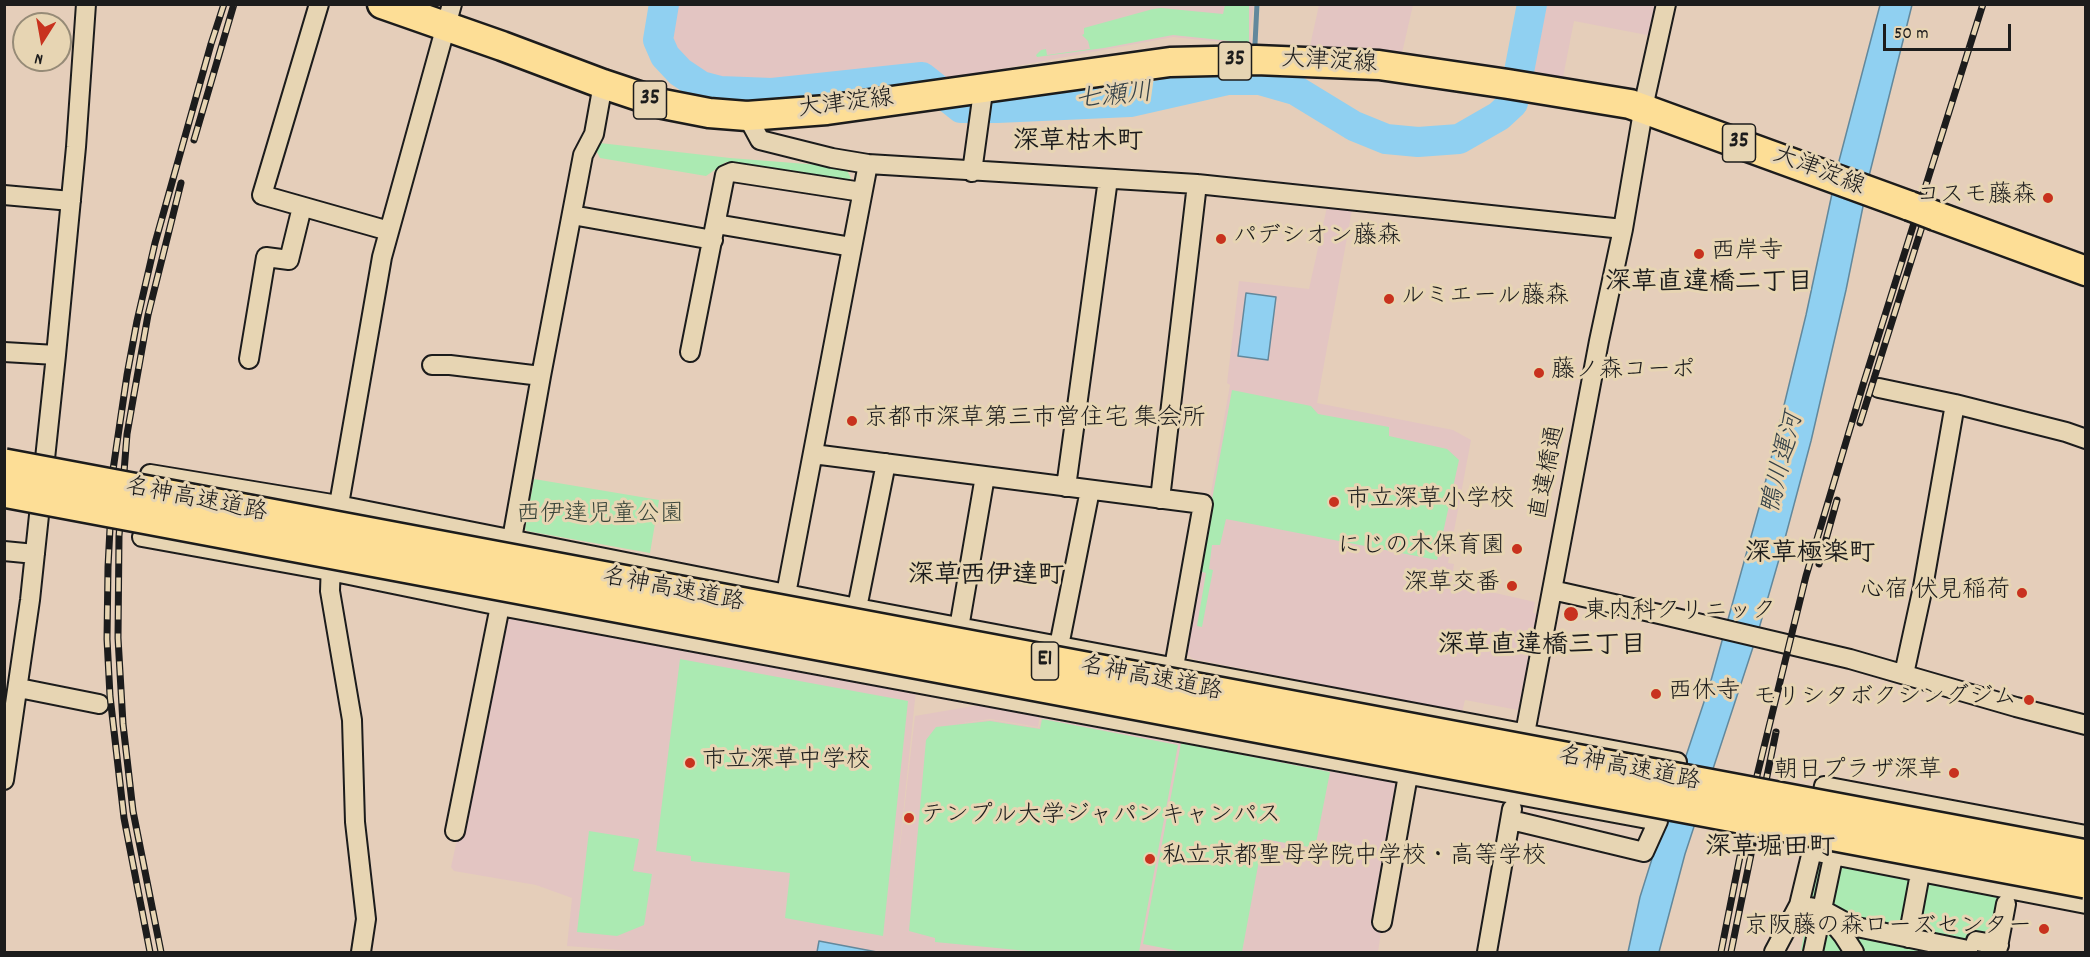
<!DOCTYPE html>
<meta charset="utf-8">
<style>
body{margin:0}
#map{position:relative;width:2090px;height:957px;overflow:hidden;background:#e5ceba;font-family:Dekko,sans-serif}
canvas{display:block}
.frame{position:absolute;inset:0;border:6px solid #1c1c1c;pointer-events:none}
.north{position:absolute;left:12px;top:12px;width:60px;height:60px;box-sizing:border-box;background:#e7d5b3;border:2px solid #968b77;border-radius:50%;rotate:191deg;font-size:16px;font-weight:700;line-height:24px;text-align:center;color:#1c1c1c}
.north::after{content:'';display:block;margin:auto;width:21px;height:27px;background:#c8321e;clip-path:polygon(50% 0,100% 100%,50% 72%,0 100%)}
.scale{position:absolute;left:1883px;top:24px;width:128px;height:27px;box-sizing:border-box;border:3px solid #1c1c1c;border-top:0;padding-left:8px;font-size:18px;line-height:21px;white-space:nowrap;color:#1c1c1c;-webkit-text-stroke:4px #e7d5b3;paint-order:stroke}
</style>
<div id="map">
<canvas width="2090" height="957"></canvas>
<div class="frame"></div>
<div class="north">N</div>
<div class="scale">50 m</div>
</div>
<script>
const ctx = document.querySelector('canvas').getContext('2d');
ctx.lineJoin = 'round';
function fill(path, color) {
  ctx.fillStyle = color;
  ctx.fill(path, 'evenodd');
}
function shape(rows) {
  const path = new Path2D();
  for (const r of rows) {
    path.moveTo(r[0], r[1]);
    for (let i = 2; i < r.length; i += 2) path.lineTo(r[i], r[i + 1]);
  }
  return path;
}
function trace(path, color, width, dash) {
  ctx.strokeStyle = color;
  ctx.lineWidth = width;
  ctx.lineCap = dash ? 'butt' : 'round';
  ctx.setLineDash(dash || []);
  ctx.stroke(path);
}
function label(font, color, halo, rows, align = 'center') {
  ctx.font = font + ' Dekko,"Klee One",sans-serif';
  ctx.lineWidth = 6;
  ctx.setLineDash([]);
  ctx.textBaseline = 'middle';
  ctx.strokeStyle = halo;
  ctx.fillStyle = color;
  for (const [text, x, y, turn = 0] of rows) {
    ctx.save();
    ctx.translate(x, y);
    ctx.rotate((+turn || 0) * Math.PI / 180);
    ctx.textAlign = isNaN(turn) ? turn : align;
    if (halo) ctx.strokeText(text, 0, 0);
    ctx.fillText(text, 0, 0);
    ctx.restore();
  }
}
fill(shape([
 [666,5,1254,5,1250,30,1252,45,1173,37,963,76,933,79,921,72,910,71,763,90,715,85,667,52,664,43,668,7],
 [1319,5,1413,5,1402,53,1380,50,1356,51,1310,46],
 [1540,5,1658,5,1652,36,1574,21,1563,77,1527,70],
 [1327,207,1352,210,1317,403,1453,430,1471,440,1448,563,1454,564,1451,583,1535,602,1533,613,1539,614,1518,710,1465,700,1462,712,1193,659,1183,651,1230,385,1227,383,1239,281,1309,289],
 [506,613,916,690,896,881,915,716,985,704,1040,715,1038,727,990,719,956,724,990,720,1039,728,1042,715,1392,779,1402,792,1378,952,648,952,567,946,572,898,536,885,454,871,451,867]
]), '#e3c5c2');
fill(shape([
 [1225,5,1249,5,1249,43,1173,35,1104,48,1037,57,1036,55,1041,50,1046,49,1047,55,1090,49,1088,41,1082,35,1084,34,1084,28,1153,9,1161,8,1223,14],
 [600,143,730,158,845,167,851,178,843,183,726,162,706,176,600,158,596,150],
 [1232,390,1311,406,1318,414,1389,427,1389,436,1447,449,1459,460,1437,560,1226,519,1220,545,1212,545,1209,569,1213,570,1202,627,1197,626,1206,573,1199,571],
 [534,479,659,500,650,553,527,531,525,529],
 [680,659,908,701,883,936,785,918,790,873,691,861,691,856,656,851],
 [1042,719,1178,745,1139,952,1038,952,935,942,935,938,909,931,926,740,936,727,990,721,1040,729],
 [1181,743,1330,772,1315,848,1263,839,1242,952,1184,952,1143,944],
 [589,831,639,839,633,871,652,874,644,925,617,936,577,932],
 [1825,863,1999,896,1996,909,1998,912,1996,952,1809,952,1801,950,1817,867]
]), '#abeab2');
const water = shape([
 [1880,5,1912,5,1870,172,1846,290,1811,441,1784,542,1758,632,1685,854,1659,952,1628,952,1640,897,1656,846,1710,684,1759,508,1806,315,1839,161,1880,5],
 [1246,293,1276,297,1268,360,1238,356,1246,293],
 [819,941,877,952,817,952,819,941]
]);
fill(water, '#90d0f1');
trace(water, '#62889c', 1.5);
trace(shape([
 [1255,44,1257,4]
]), '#62889c', 5);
trace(shape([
 [664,4,658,40,665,56,680,72,701,86,720,91,772,93,922,77,961,108,997,108,1130,102,1227,80,1260,80,1295,90,1354,126,1386,139,1418,142,1459,139,1499,116,1513,103,1532,4]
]), '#90d0f1', 30);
const street = shape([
 [319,4,262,195,389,231],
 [747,116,760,140,832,158,868,164,1197,184,1623,229],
 [972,172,982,99,982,88],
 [4,195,71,201],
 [572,215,713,240],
 [716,224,852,247],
 [4,352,56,355,30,600,4,780],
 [690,352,725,175,732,172,862,192],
 [56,355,76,147,86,4],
 [249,359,266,257,289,260,302,207],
 [432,365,450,365,541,376],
 [1879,388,1955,404,2066,432,2086,439],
 [813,454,1203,504,1174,667],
 [150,474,338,505,857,608,1677,762],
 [1066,487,1108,179],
 [1160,499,1197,184],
 [337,516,382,257,452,4],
 [142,537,330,571,500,606,1658,821,1644,852,1511,820],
 [512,539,541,376,583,155,594,134,603,84],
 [4,551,35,554],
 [331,561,330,591,352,720,355,822,366,919,361,952],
 [1552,590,1659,614,1850,659,2016,707,2086,725],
 [786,594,868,164],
 [857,608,886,463],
 [959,628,985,476],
 [1059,646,1090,490],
 [1904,674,1923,587,1955,404],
 [19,688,99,704],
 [1523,744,1599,341,1623,229,1646,94,1666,4],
 [1818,814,1824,786,2086,835],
 [455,831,500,606],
 [1804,906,1821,909,1852,926,1968,950],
 [1830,919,1843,935,1854,952],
 [1382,922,1408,775],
 [1908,938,1919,879],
 [1976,941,1999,945],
 [1487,952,1512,809],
 [1774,952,1799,905,1812,851,2086,904],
 [1813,952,1832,862],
 [1997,952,2006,904]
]);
const primary = shape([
 [382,4,502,46,603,84,663,104,709,113,747,116,827,110,1170,62,1256,60,1379,65,1508,84,1630,104,1910,206],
 [1936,216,2086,271]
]);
trace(street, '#1c1c1c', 22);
trace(primary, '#1c1c1c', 33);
trace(street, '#e7d5b3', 18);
trace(primary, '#fdde96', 28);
const rail = shape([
 [194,140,234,4],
 [1860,423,1925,217],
 [1819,564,1837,500],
 [150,952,124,818,110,696,107,639,108,567,113,470,127,375,137,321,155,243,211,44,224,4],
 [161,952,133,811,123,724,118,638,119,536,127,434,148,315,181,183],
 [1721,952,1752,796,1806,576,1863,385,1983,4],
 [1731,952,1776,732]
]);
trace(rail, '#1c1c1c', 7);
trace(rail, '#e7d5b3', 4.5, [14]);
const primaryBridge = shape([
 [1910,206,1936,216]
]);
const highwayBridge = shape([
 [4,466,2086,857],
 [4,490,2086,881]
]);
trace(primaryBridge, '#1c1c1c', 33, []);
trace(highwayBridge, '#1c1c1c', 38, []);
trace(primaryBridge, '#fdde96', 28);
trace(highwayBridge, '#fdde96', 33);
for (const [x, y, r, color] of [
 [2048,198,6,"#c8321e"],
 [1221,239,6,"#c8321e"],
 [1699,254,6,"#c8321e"],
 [1389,299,6,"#c8321e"],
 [1539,373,6,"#c8321e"],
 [852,421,6,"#c8321e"],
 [1334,502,6,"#c8321e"],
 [1517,549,6,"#c8321e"],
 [1512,586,6,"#c8321e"],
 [2022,593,6,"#c8321e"],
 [1571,614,8,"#c8321e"],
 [1656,694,6,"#c8321e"],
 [2029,700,6,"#c8321e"],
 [690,763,6,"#c8321e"],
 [1954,773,6,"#c8321e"],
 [909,818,6,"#c8321e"],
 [1150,859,6,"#c8321e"],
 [2044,929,6,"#c8321e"]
]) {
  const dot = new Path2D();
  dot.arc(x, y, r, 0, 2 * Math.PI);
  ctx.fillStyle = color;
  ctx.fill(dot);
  trace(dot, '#e7d5b3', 2);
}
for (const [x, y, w] of [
 [1235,61,33],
 [650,100,33],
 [1739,143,33],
 [1045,661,27]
]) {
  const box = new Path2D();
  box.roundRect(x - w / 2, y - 19, w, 38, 4.5);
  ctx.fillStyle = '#e7d5b3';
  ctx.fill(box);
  trace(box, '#1c1c1c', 1.5);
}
label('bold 22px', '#1c1c1c', null, [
 ["35",1235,61],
 ["35",650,100],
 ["35",1739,143],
 ["E1",1045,661]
]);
label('24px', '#1c1c1c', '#e7d5b3', [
 ["大津淀線",1329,64,3],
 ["大津淀線",846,106,-7],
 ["大津淀線",1818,173,21],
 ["直違橋通",1550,473,-79],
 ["名神高速道路",196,502,11],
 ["名神高速道路",673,592,11],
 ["名神高速道路",1151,681,11],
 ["名神高速道路",1629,771,11]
]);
label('24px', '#1c1c1c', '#e7d5b3', [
 ["コスモ藤森",2036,198,"right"],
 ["パデシオン藤森",1233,239],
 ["西岸寺",1711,254],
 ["ルミエール藤森",1401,299],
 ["藤ノ森コーポ",1551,373],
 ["京都市深草第三市営住宅 集会所",864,421],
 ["市立深草小学校",1346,502],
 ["にじの木保育園",1505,549,"right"],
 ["深草交番",1500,586,"right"],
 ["心宿 伏見稲荷",2010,593,"right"],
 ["東内科クリニック",1584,614],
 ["西休寺",1668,694],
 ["モリシタボクシングジム",2017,700,"right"],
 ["市立深草中学校",702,763],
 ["朝日プラザ深草",1942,773,"right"],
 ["テンプル大学ジャパンキャンパス",921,818],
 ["私立京都聖母学院中学校・高等学校",1162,859],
 ["京阪藤の森ローズセンター",2032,929,"right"]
], 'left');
label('24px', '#39453a', '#e7d5b3', [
 ["西伊達児童公園",600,517]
]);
label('italic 26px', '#334047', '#e7d5b3', [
 ["七瀬川",1114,99,-6],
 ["鴨川運河",1785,464,-76]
]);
label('bold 26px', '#1c1c1c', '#e7d5b3', [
 ["深草枯木町",1078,144],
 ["深草直違橋二丁目",1709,285],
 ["深草極楽町",1810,556],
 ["深草西伊達町",986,578],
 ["深草直違橋三丁目",1542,648],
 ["深草堀田町",1770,850]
]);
</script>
